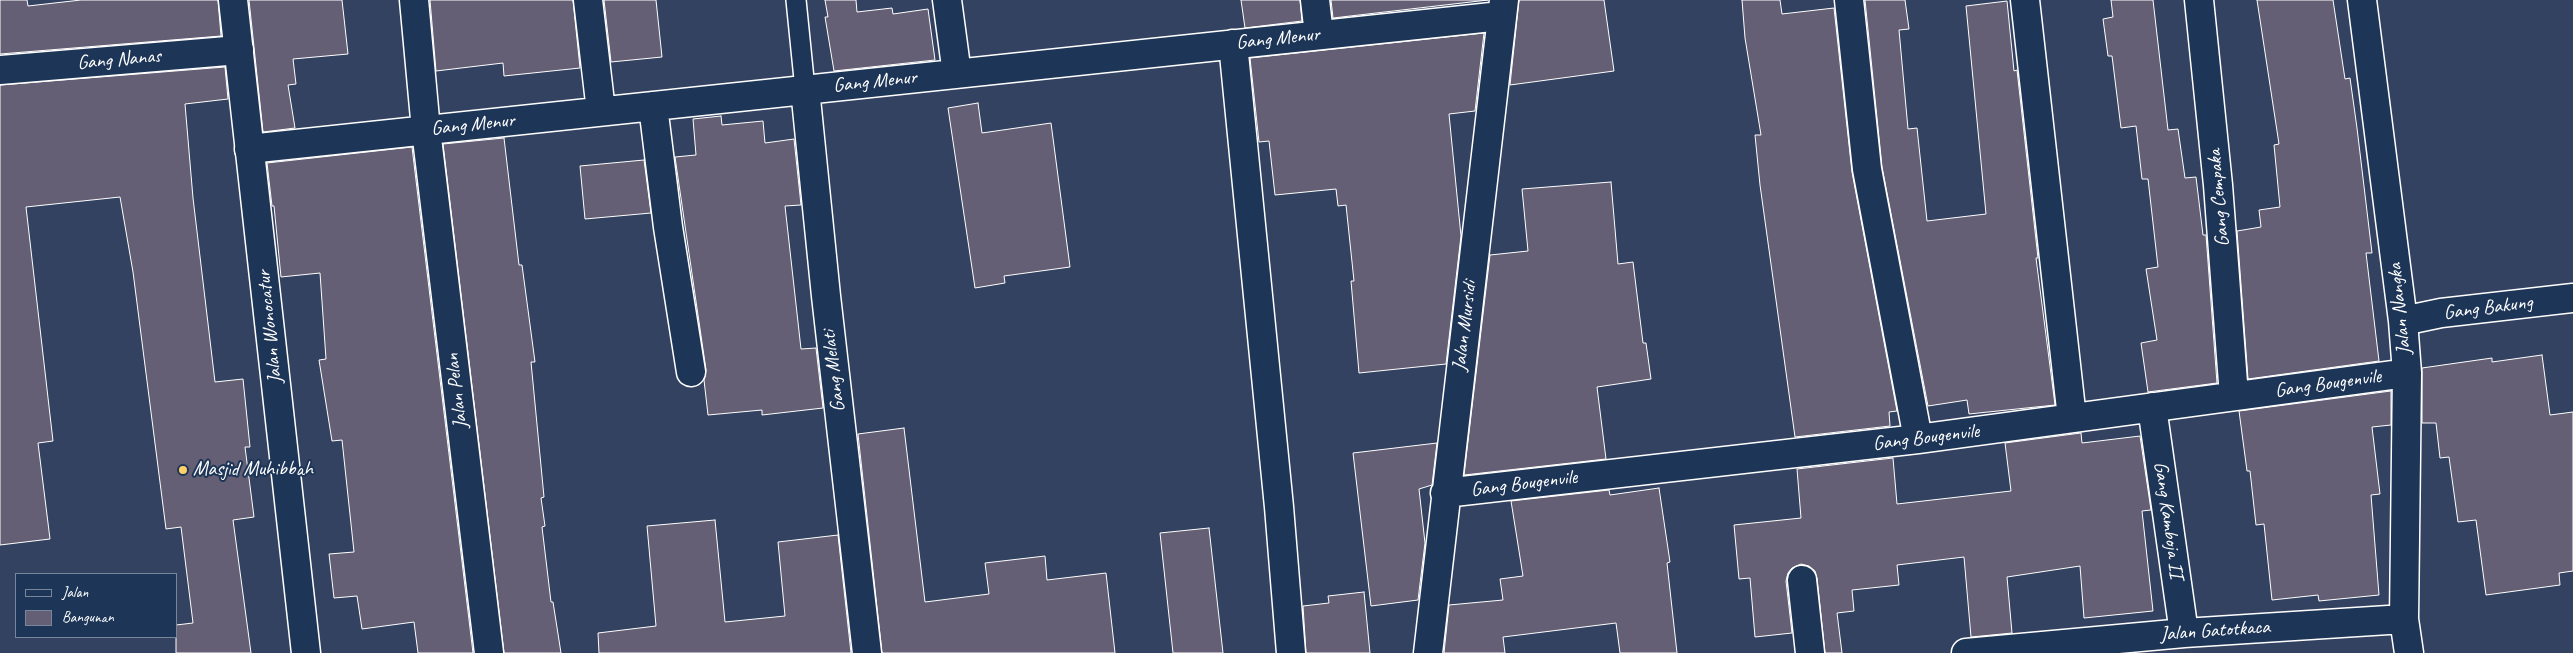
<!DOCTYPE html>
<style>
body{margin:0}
#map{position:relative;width:2573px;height:653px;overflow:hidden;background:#324260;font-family:Caveat,sans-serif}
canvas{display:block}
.legend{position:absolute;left:15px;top:573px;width:162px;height:65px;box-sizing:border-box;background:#1d3557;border:1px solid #77869a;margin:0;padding:6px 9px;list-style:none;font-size:15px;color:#fff}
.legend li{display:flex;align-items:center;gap:10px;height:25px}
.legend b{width:25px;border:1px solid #77869a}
</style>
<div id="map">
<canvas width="2573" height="653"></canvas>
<ul class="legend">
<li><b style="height:6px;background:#1d3557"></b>Jalan</li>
<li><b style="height:14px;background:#645f74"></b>Bangunan</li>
</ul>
</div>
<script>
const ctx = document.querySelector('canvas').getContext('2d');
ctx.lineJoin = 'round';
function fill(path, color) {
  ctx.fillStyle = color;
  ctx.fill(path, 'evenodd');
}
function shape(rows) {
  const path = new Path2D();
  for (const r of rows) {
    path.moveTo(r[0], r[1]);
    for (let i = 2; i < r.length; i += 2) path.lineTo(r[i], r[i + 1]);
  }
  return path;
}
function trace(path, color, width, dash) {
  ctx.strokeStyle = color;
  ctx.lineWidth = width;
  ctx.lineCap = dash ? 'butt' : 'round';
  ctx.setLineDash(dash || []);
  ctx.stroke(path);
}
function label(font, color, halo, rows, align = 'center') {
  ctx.font = font + ' Caveat,sans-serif';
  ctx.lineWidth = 4;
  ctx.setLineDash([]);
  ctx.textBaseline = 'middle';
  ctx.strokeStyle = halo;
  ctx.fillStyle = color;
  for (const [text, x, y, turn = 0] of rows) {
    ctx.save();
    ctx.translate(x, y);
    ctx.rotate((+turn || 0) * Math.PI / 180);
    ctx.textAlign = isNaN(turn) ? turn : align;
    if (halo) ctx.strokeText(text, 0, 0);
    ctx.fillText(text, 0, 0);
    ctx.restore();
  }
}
const building = shape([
 [0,0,27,0,28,6,81,0,218,0,221,36,0,54,0,0],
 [249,0,342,0,348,54,293,59,296,84,288,85,295,128,263,132,249,0],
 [430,0,573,0,580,68,504,76,503,63,436,71,430,0],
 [604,0,656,0,662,57,611,62,604,0],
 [825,0,856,0,857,12,892,8,893,14,928,9,935,60,834,71,825,17,828,17,825,0],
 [1241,0,1300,0,1302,21,1245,28,1241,0],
 [1331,0,1488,0,1333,18,1331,0],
 [1519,0,1604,0,1614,71,1510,85,1519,0],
 [1742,0,1780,0,1782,14,1834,8,1852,172,1897,411,1889,412,1890,426,1795,437,1760,185,1755,135,1761,135,1745,38,1742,0],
 [1865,0,1905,0,1909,29,1899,30,1908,129,1917,128,1927,221,1986,214,1966,6,2007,1,2014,71,2017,70,2038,258,2036,258,2055,405,1969,414,1967,400,1928,406,1882,167,1865,0],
 [2111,0,2153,0,2168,130,2178,129,2185,178,2196,177,2203,235,2206,235,2217,383,2148,392,2141,343,2157,340,2146,269,2158,267,2148,179,2142,179,2136,126,2121,128,2112,56,2108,56,2103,19,2113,17,2111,0],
 [2257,0,2333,0,2345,79,2350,78,2357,128,2372,253,2366,253,2379,361,2248,379,2237,231,2261,227,2259,210,2280,207,2274,145,2279,144,2257,0],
 [1484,33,1475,111,1449,114,1461,236,1446,364,1359,373,1351,281,1354,281,1346,205,1338,206,1336,189,1275,195,1269,141,1259,142,1250,58,1484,33],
 [225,67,228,99,185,104,193,198,215,382,243,379,250,447,245,447,254,517,233,520,251,653,176,653,176,625,193,623,181,527,166,529,133,272,120,197,26,207,53,441,38,443,50,539,0,545,0,85,225,67],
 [978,103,982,133,1051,123,1070,267,1004,276,1005,283,975,288,948,108,978,103],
 [721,116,722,125,763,121,765,143,794,139,801,205,785,206,801,349,816,348,823,408,762,415,762,410,708,415,704,380,706,370,675,157,696,155,693,119,721,116],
 [504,138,519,265,522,265,535,362,531,362,544,497,541,498,545,526,542,527,551,602,553,602,561,653,504,653,443,144,504,138],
 [412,147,473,653,418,653,414,622,362,629,357,596,334,598,329,554,354,552,342,440,332,441,319,360,326,359,320,273,281,277,274,206,272,206,267,163,412,147],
 [644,160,651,213,585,219,580,166,644,160],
 [1611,182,1618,264,1633,262,1643,343,1646,343,1651,379,1597,387,1606,459,1464,475,1490,255,1528,251,1522,189,1611,182],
 [2542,355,2550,415,2573,412,2573,571,2559,573,2560,585,2486,595,2476,520,2458,522,2449,457,2440,458,2436,423,2422,423,2422,368,2492,358,2492,362,2542,355],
 [2391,391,2391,425,2372,427,2380,494,2371,495,2379,595,2319,601,2318,595,2272,600,2264,524,2256,525,2250,471,2247,471,2239,411,2391,391],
 [904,428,925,602,989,594,985,563,1045,556,1047,580,1106,573,1115,653,882,653,858,434,904,428],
 [2081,433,2082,443,2140,436,2151,510,2142,511,2153,611,2084,618,2080,566,2007,577,2012,633,1971,637,1964,557,1897,565,1899,585,1852,590,1854,611,1837,613,1842,653,1825,653,1817,578,1815,571,1809,566,1801,564,1792,568,1788,573,1786,581,1792,633,1755,637,1750,578,1739,579,1734,525,1801,518,1797,469,1893,458,1897,504,2011,491,2005,443,2081,433],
 [1437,443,1432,485,1419,489,1425,543,1418,600,1371,606,1353,453,1437,443],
 [1659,488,1670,562,1667,563,1677,653,1620,653,1616,623,1503,637,1505,653,1444,653,1449,605,1503,600,1500,579,1523,576,1511,501,1609,490,1610,495,1659,488],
 [715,520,725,622,785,616,778,542,838,535,851,653,599,653,598,633,656,626,647,526,715,520],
 [1209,528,1223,653,1173,653,1160,533,1209,528],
 [1364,592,1370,653,1306,653,1303,606,1329,603,1328,596,1364,592]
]);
fill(building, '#645f74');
trace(building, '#fff', 1);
const service = shape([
 [796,0,805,89]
]);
const minor = shape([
 [414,0,426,130,489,653],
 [588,0,601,111],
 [947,0,957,74],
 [1315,0,1319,35],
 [1849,0,1867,169,1918,439],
 [2025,0,2072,418],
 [2199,0,2218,185,2234,396],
 [2362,0,2403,321,2407,373,2404,619,2409,653],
 [1233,44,1279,507,1291,653],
 [0,70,239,50],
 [805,89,826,296,867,653],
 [653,106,668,227,691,372],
 [249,149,1501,16],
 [2403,321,2441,313,2573,298],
 [2152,407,2184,633],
 [1445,493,1918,439,2407,373],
 [1802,580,1810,653],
 [1428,653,1504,0],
 [1966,653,2184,633,2404,619]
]);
const tertiary = shape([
 [233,0,306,653]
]);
trace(service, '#fff', 22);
trace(minor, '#fff', 31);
trace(tertiary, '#fff', 31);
trace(service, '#1d3557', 19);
trace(minor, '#1d3557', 28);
trace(tertiary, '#1d3557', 28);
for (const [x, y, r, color] of [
 [183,470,5,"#ffd166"]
]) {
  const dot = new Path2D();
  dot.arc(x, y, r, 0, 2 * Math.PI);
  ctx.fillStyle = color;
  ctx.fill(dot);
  trace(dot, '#1d3557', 2);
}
label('20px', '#fff', '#1d3557', [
 ["Gang Menur",1278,39,-6],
 ["Gang Nanas",119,60,-5],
 ["Gang Menur",875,82,-6],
 ["Gang Menur",473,125,-6],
 ["Gang Cempaka",2219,198,-95],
 ["Gang Bakung",2488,308,-7],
 ["Jalan Nangka",2400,309,-96],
 ["Jalan Mursidi",1465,326,-83],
 ["Jalan Wonocatur",270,327,-96],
 ["Gang Melati",834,371,-97],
 ["Gang Bougenvile",2328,384,-8],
 ["Jalan Pelan",457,391,-97],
 ["Gang Bougenvile",1926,438,-7],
 ["Gang Bougenvile",1524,484,-7],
 ["Gang Kamboja II",2168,520,82],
 ["Jalan Gatotkaca",2215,631,-4]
]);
label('20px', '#fff', '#1d3557', [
 ["Masjid Muhibbah",193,470]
], 'left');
</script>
